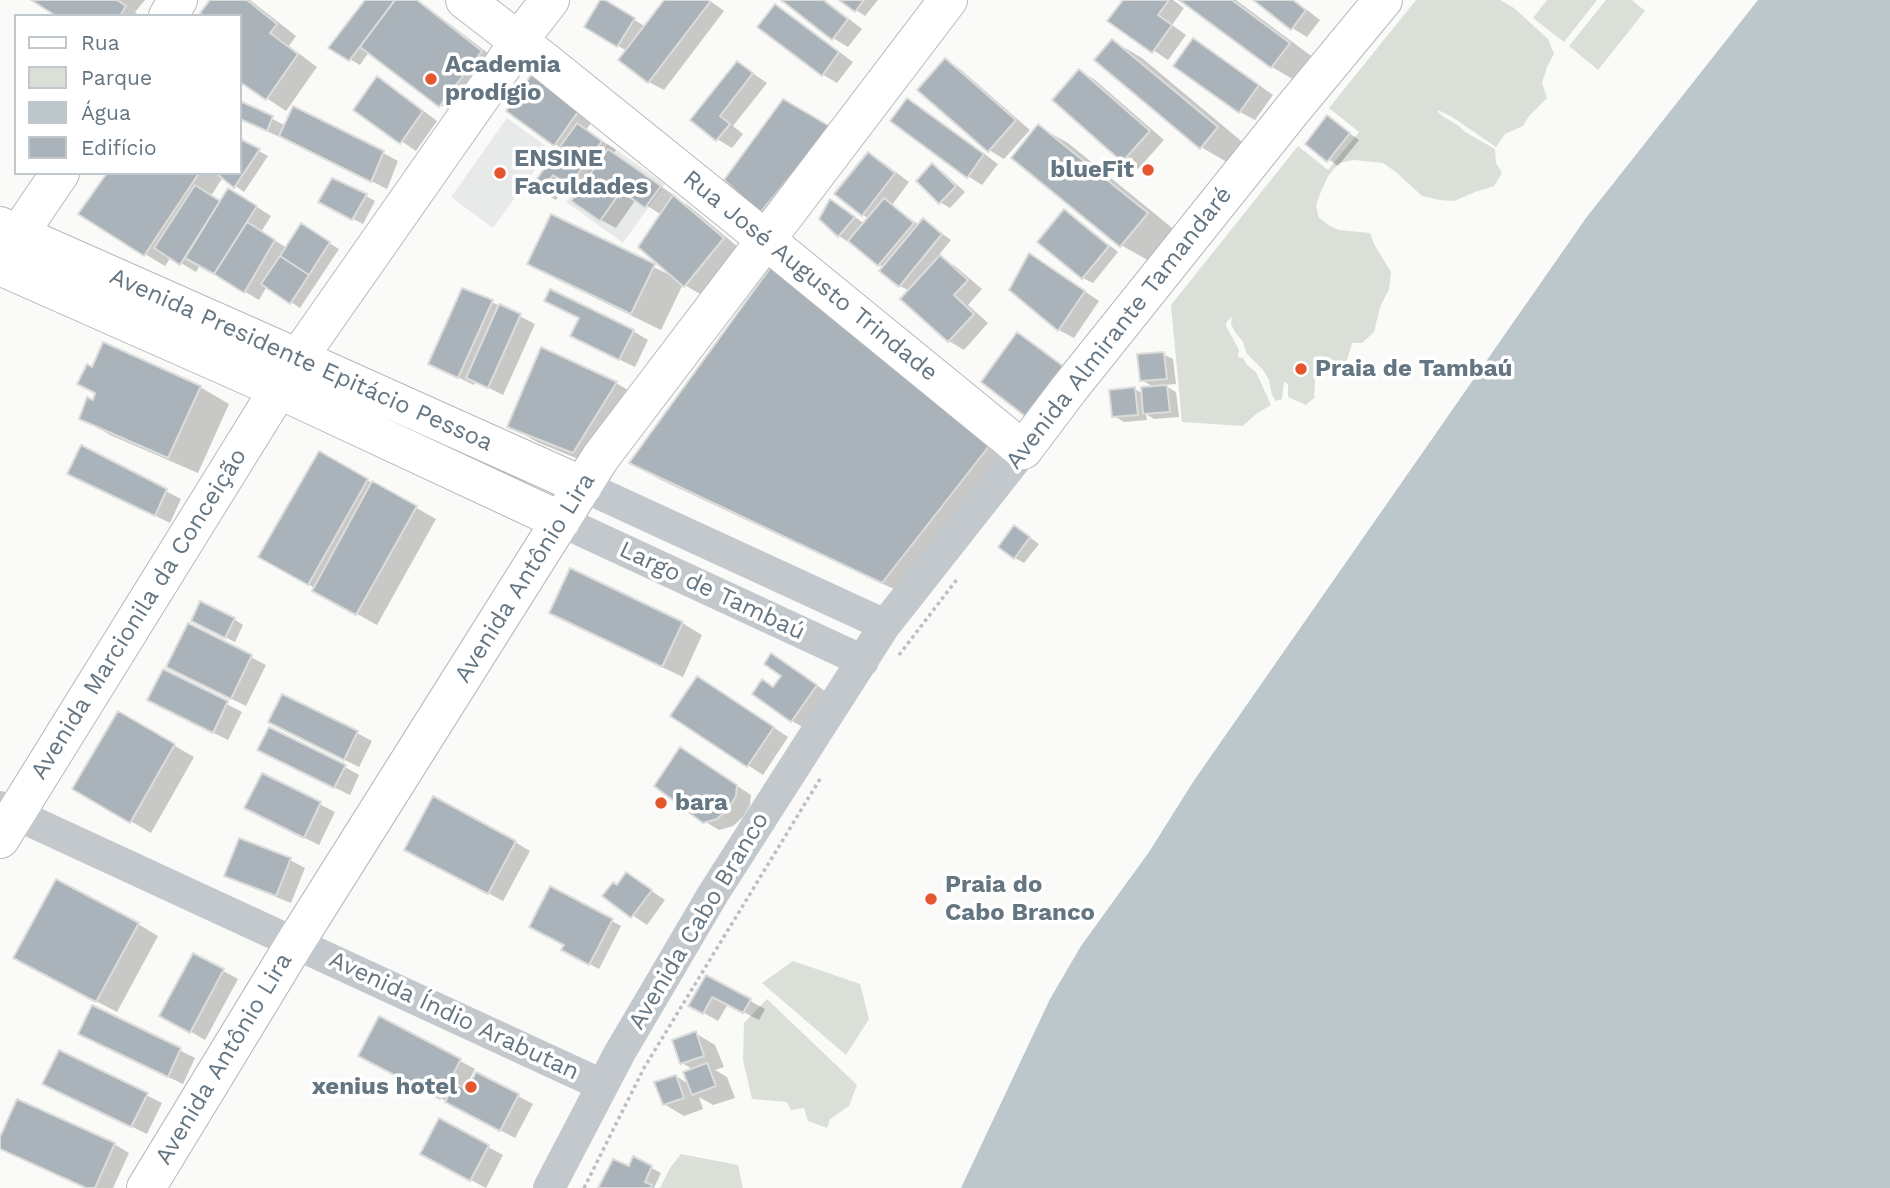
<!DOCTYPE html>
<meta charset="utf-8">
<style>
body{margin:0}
#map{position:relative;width:1890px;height:1188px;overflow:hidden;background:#fafaf8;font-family:"Work Sans",sans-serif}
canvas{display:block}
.legend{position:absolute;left:14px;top:14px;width:228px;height:161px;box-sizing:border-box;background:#fff;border:2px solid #c1c8cd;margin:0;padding:9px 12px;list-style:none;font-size:21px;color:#657683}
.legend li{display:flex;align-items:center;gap:14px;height:35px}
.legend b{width:35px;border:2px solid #c1c8cd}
</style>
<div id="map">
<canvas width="1890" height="1188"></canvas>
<ul class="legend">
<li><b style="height:9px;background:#fff"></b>Rua</li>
<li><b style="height:19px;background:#dadfd7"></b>Parque</li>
<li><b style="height:19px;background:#bbc7cb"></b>Água</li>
<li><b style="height:19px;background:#aab3b9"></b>Edifício</li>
</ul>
</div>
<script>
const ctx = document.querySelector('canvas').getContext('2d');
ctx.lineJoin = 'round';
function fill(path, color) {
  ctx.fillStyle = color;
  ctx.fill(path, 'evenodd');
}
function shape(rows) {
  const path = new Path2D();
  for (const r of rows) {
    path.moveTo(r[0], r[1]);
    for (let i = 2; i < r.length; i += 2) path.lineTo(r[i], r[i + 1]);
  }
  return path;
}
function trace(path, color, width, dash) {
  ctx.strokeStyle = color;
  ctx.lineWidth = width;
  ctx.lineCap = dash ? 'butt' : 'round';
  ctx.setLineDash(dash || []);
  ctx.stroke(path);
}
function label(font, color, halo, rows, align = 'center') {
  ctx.font = font + ' "Work Sans",sans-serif';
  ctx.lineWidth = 7;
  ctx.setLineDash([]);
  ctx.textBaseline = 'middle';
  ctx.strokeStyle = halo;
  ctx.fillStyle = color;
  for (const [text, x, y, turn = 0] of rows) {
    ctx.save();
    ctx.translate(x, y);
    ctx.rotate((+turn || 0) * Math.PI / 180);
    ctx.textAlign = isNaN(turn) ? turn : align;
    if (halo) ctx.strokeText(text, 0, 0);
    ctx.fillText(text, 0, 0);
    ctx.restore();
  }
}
fill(shape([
 [507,118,550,149,493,228,451,197],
 [608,144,665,184,623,243,566,202]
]), '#e8e9e9');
fill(shape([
 [1416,0,1500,0,1514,8,1548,39,1554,54,1547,67,1542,83,1547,98,1529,116,1523,126,1505,134,1496,147,1452,117,1438,110,1438,112,1444,117,1459,126,1465,132,1495,149,1496,163,1502,173,1494,186,1475,192,1454,201,1440,200,1422,196,1396,172,1383,163,1354,160,1339,163,1328,176,1320,194,1316,206,1319,218,1330,226,1339,230,1370,233,1374,244,1391,272,1389,289,1380,307,1374,332,1362,343,1352,343,1347,360,1338,368,1326,371,1315,379,1314,398,1306,405,1288,397,1288,384,1284,382,1282,399,1276,401,1272,395,1269,380,1263,370,1247,354,1243,342,1235,332,1231,324,1232,316,1226,323,1226,326,1239,350,1238,357,1243,358,1247,365,1256,372,1271,405,1256,414,1243,426,1182,422,1171,305,1298,146,1328,170,1359,132,1329,108],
 [1547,0,1597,0,1564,42,1533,18],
 [1606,0,1632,0,1645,11,1598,70,1569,46],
 [793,961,860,984,869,1019,846,1055,762,983],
 [767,999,857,1085,849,1106,830,1119,827,1128,808,1121,804,1108,791,1110,787,1102,752,1099,743,1060,744,1023],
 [681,1154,738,1165,743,1188,660,1188,670,1168]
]), '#dadfd7');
fill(shape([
 [1758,0,1890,0,1890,1188,961,1188,1050,999,1081,946,1149,852,1195,779,1586,218]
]), '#bbc7cb');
fill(shape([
 [34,0,145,0,135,12,140,16,59,16],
 [212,0,250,0,296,36,289,46,317,67,286,111,244,83,240,90,240,16],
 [367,0,418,0,501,63,460,117,440,105,369,52,360,65,330,48],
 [602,0,646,27,666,0,709,0,724,11,664,90,649,82,621,60,627,51,586,27],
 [784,0,825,0,862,29,848,47,833,38],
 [842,0,878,0,865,16],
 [1125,0,1173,0,1184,8,1172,25,1186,35,1168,60,1110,21],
 [1182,0,1236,0,1318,61,1301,84,1272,67],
 [1256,0,1294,0,1320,20,1307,37,1292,28],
 [775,6,790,15,853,62,837,83,822,74],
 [1194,40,1208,49,1273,95,1255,120,1240,112],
 [1113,41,1142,58,1246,145,1230,164,1201,147],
 [945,60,960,69,1030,130,1004,159,989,150],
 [738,63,767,83,733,126,743,134,732,148,717,139,693,120],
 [1080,71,1095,80,1164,140,1138,169,1123,161,1054,100],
 [377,78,392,87,437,121,416,151,355,110],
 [532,78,593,120,586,130,616,150,613,154,675,196,674,197,689,206,738,247,700,294,683,284,661,330,558,280,529,263,551,217,670,275,671,273,662,215,636,199,616,228,601,220,581,191,568,183,556,200,541,192,561,148,555,144],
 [908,100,923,109,998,164,982,185,968,176],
 [240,102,286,126,383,153,398,161,387,189,283,136,282,138,240,119],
 [1328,118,1359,140,1338,166,1307,144],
 [1039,127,1068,143,1176,231,1151,262,1121,245],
 [845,137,776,220,761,212,726,180],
 [240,141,268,156,244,192,223,177,211,196,221,202,243,198,271,216,261,232,287,248,301,226,339,249,300,308,267,286,259,300,200,265,196,272,171,257,165,266,145,254,109,173,240,173],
 [869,154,884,163,909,182,892,205,919,225,923,220,951,240,938,256,955,266,982,289,968,305,988,323,964,350,949,341,902,299,910,291,900,286,884,268,853,245,839,236,845,210,865,224,869,219,863,215],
 [933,166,942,171,965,192,950,208,940,202],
 [366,196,375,201,363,224,330,207],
 [1065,211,1074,217,1118,252,1093,283,1083,278,1039,242],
 [1044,264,1099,301,1074,338,1059,330,1011,290],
 [774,266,1022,459,913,598,661,480,632,463],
 [492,302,535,324,503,395,475,381,474,385,430,364],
 [633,331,648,340,635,367,587,344],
 [1163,354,1173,359,1176,384,1164,385,1176,392,1179,417,1154,419,1146,414,1147,420,1124,422,1114,416,1135,389,1143,394,1155,388,1142,380],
 [93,369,200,387,229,404,198,473,110,435,81,418,94,402,96,394],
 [616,383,645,400,603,469,539,443,509,426],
 [82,448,181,499,170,523,85,481],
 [319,453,436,519,377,625,314,590,315,588,261,557],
 [1024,533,1039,544,1024,563,1015,558],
 [571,571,682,623,702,635,683,677,571,624,552,613],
 [234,619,243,625,235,642,203,626],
 [189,625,266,665,246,706,183,675],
 [772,655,831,695,806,729,792,721,774,689,783,676],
 [163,671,242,712,228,740,164,708],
 [713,687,788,737,763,775,673,716],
 [118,713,194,757,151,833,74,788],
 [285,730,357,733,372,741,359,767],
 [274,758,345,767,359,775,350,795],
 [695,758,751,795,750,805,743,817,733,826,719,830,704,821],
 [262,775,335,812,319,845,261,816],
 [515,842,530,851,503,901,421,858],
 [290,860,305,868,291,903,241,883,226,875],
 [626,874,665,900,647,925,604,896,617,887],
 [612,921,621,926,599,969,564,950,566,945],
 [138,924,158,936,117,1012,35,969],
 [194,955,238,979,205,1040,162,1015],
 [706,977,765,1009,759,1020,728,1004,718,1021,691,1006],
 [93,1007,195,1058,183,1084,95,1042],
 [380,1018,475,1069,464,1090,468,1092,477,1074,533,1104,515,1138,375,1063],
 [695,1033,715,1045,724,1067,715,1070,727,1077,735,1098,713,1105,699,1097,703,1109,684,1116,664,1104,676,1076,690,1085,694,1070,682,1063],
 [60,1052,162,1103,147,1134,60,1092],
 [440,1121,503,1155,486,1188,437,1162],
 [0,1141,114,1144,129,1153,113,1188,86,1188,13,1154,0,1147],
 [634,1159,661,1173,654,1188,600,1188,629,1168]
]), '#0003');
const building = shape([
 [31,0,117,0,126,6,120,16,56,16,31,0],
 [210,0,247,0,277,24,270,33,298,54,266,100,240,82,240,16,204,16,200,13,210,0],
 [365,0,395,0,349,61,328,48,365,0],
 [395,0,417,0,482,51,439,107,360,47,395,0],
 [600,0,605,0,635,18,617,47,584,27,600,0],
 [664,0,708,0,710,2,648,83,618,60,664,0],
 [781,0,823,0,848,19,832,40,781,0],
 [839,0,864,0,855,12,839,0],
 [1123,0,1169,0,1158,15,1172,25,1152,53,1107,21,1123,0],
 [1179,0,1232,0,1290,43,1271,68,1179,0],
 [1253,0,1293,0,1306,10,1291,30,1253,0],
 [775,4,839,52,822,76,757,27,775,4],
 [1193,38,1259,85,1239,113,1173,66,1193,38],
 [1112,39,1218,127,1200,149,1094,60,1112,39],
 [945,58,1016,120,988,152,917,90,945,58],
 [737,61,753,73,720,116,730,124,716,141,690,120,737,61],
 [1079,69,1150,131,1122,162,1052,100,1079,69],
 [531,75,579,110,554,146,506,111,531,75],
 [377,76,423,111,400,144,353,110,377,76],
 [907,98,984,154,967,178,890,121,907,98],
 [783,99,831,127,760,213,724,180,783,99],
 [240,101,273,116,267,131,240,119,240,101],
 [293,106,384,151,371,182,279,136,293,106],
 [1327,115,1350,133,1327,162,1305,144,1327,115],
 [577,123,602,141,569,186,553,175,540,193,531,187,577,123],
 [1038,124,1148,213,1120,247,1011,158,1038,124],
 [240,139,260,149,234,188,216,173,240,173,240,139],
 [608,149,661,186,645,208,621,191,600,221,571,201,608,149],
 [868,152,895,173,862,216,834,194,868,152],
 [932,163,956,186,939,204,916,181,932,163],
 [107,173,199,173,144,256,78,214,107,173],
 [332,178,367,194,352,220,318,202,332,178],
 [195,185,220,201,180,265,154,248,195,185],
 [228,188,257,206,214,274,185,258,228,188],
 [673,195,724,238,684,287,638,247,673,195],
 [884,198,914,223,878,266,848,241,884,198],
 [830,199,855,217,838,237,819,219,830,199],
 [1064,209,1109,246,1082,279,1037,242,1064,209],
 [551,214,655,264,631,314,527,264,551,214],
 [923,218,942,234,899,287,879,271,923,218],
 [247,222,275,240,244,293,214,274,247,222],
 [301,223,330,242,309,275,280,256,301,223],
 [1029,253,1085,291,1058,331,1009,290,1029,253],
 [940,255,968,280,954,295,974,314,948,342,900,299,940,255],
 [280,256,309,275,290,304,261,284,280,256],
 [773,264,993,441,882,583,629,463,773,264],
 [462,288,493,300,458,378,428,364,462,288],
 [550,289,634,330,619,360,570,336,579,318,544,301,550,289],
 [499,304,521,314,488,388,466,378,499,304],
 [1017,332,1063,366,1025,416,981,382,1017,332],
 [103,342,201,386,168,458,79,419,87,397,93,400,95,393,77,384,87,364,92,367,103,342],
 [541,347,617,382,573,453,507,427,541,347],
 [1164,352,1167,379,1140,381,1137,354,1164,352],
 [1167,385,1170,412,1143,414,1141,387,1167,385],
 [1135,387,1138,415,1112,417,1109,390,1135,387],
 [81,445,167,489,155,516,67,474,81,445],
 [319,451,368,479,308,585,258,557,319,451],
 [372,481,417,506,356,615,312,591,372,481],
 [1014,525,1030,537,1014,559,998,547,1014,525],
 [570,568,683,622,662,667,549,613,570,568],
 [200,601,235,618,225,638,191,621,200,601],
 [188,623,252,655,231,699,166,667,188,623],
 [771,653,817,685,791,722,752,694,762,679,773,687,781,676,764,664,771,653],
 [163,669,228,701,213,733,147,700,163,669],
 [697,676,774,727,747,767,670,716,697,676],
 [282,694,358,731,344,760,268,722,282,694],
 [118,711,175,744,130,823,72,789,118,711],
 [269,727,346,765,334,788,257,750,269,727],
 [680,747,737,785,736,796,728,809,717,819,703,823,654,786,680,747],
 [262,773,321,802,304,838,244,808,262,773],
 [433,796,516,841,488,894,404,850,433,796],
 [239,838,291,858,276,896,224,876,239,838],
 [626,872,652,890,631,918,602,896,613,882,617,885,626,872],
 [56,879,139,923,96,1002,13,958,56,879],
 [550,886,613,919,589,965,561,950,564,945,529,927,550,886],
 [193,953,224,969,190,1033,159,1016,193,953],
 [706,975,751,999,743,1013,712,997,703,1014,688,1006,706,975],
 [92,1005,181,1048,168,1077,78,1034,92,1005],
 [379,1016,461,1059,440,1099,358,1056,379,1016],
 [696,1031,704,1056,680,1064,672,1040,696,1031],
 [59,1050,148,1093,131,1127,42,1084,59,1050],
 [707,1063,716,1086,692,1095,683,1072,707,1063],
 [476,1072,519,1094,500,1131,445,1102,455,1083,467,1090,476,1072],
 [676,1075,684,1098,663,1105,654,1082,676,1075],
 [17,1099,115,1143,95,1188,86,1188,0,1149,0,1137,17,1099],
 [439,1118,489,1145,470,1181,420,1154,439,1118],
 [633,1156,652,1166,645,1182,652,1185,650,1188,598,1188,613,1159,629,1166,633,1156]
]);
fill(building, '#aab3b9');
trace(building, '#dcdcda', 2);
const major = shape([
 [465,0,543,60,734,214,1023,450,1069,389,1292,110,1383,0],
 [168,16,178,0],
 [0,226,298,358,583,486],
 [5,254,60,173],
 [0,266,278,389,561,521],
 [0,839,298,358,503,65,518,41,550,0],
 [146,1188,295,943,600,458,948,0]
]);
trace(major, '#b5babe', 40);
trace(shape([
 [899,655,958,578],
 [584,1188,644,1068,820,779]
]), '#bbbfc2', 3.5, [3.5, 3.5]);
trace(shape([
 [583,486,885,625],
 [561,521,863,661],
 [0,807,602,1085],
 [549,1188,619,1054,713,894,885,625,1023,450]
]), '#c3c8cc', 32);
trace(major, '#fff', 38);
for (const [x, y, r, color] of [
 [431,79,7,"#e4572e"],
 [1148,170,7,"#e4572e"],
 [500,173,7,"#e4572e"],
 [1301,369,7,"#e4572e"],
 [661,803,7,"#e4572e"],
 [931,899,7,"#e4572e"],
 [471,1087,7,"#e4572e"]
]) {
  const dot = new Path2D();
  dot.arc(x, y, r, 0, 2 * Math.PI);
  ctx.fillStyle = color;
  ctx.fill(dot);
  trace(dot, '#fff', 2.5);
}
label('bold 24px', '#657683', '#fff', [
 ["Academia",445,65],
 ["prodígio",445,93],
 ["ENSINE",514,159],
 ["Faculdades",514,187],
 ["blueFit",1134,170,"right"],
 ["Praia de Tambaú",1315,369],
 ["bara",675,803],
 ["Praia do",945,885],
 ["Cabo Branco",945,913],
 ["xenius hotel",457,1087,"right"]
], 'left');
label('24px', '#657683', '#fff', [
 ["Rua José Augusto Trindade",810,276,39],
 ["Avenida Almirante Tamandaré",1119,328,-52],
 ["Avenida Presidente Epitácio Pessoa",301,360,24],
 ["Avenida Antônio Lira",525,578,-58],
 ["Largo de Tambaú",712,591,25],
 ["Avenida Marcionila da Conceição",139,614,-58],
 ["Avenida Cabo Branco",699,921,-59],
 ["Avenida Índio Arabutan",454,1016,25],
 ["Avenida Antônio Lira",224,1059,-59]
]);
</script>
